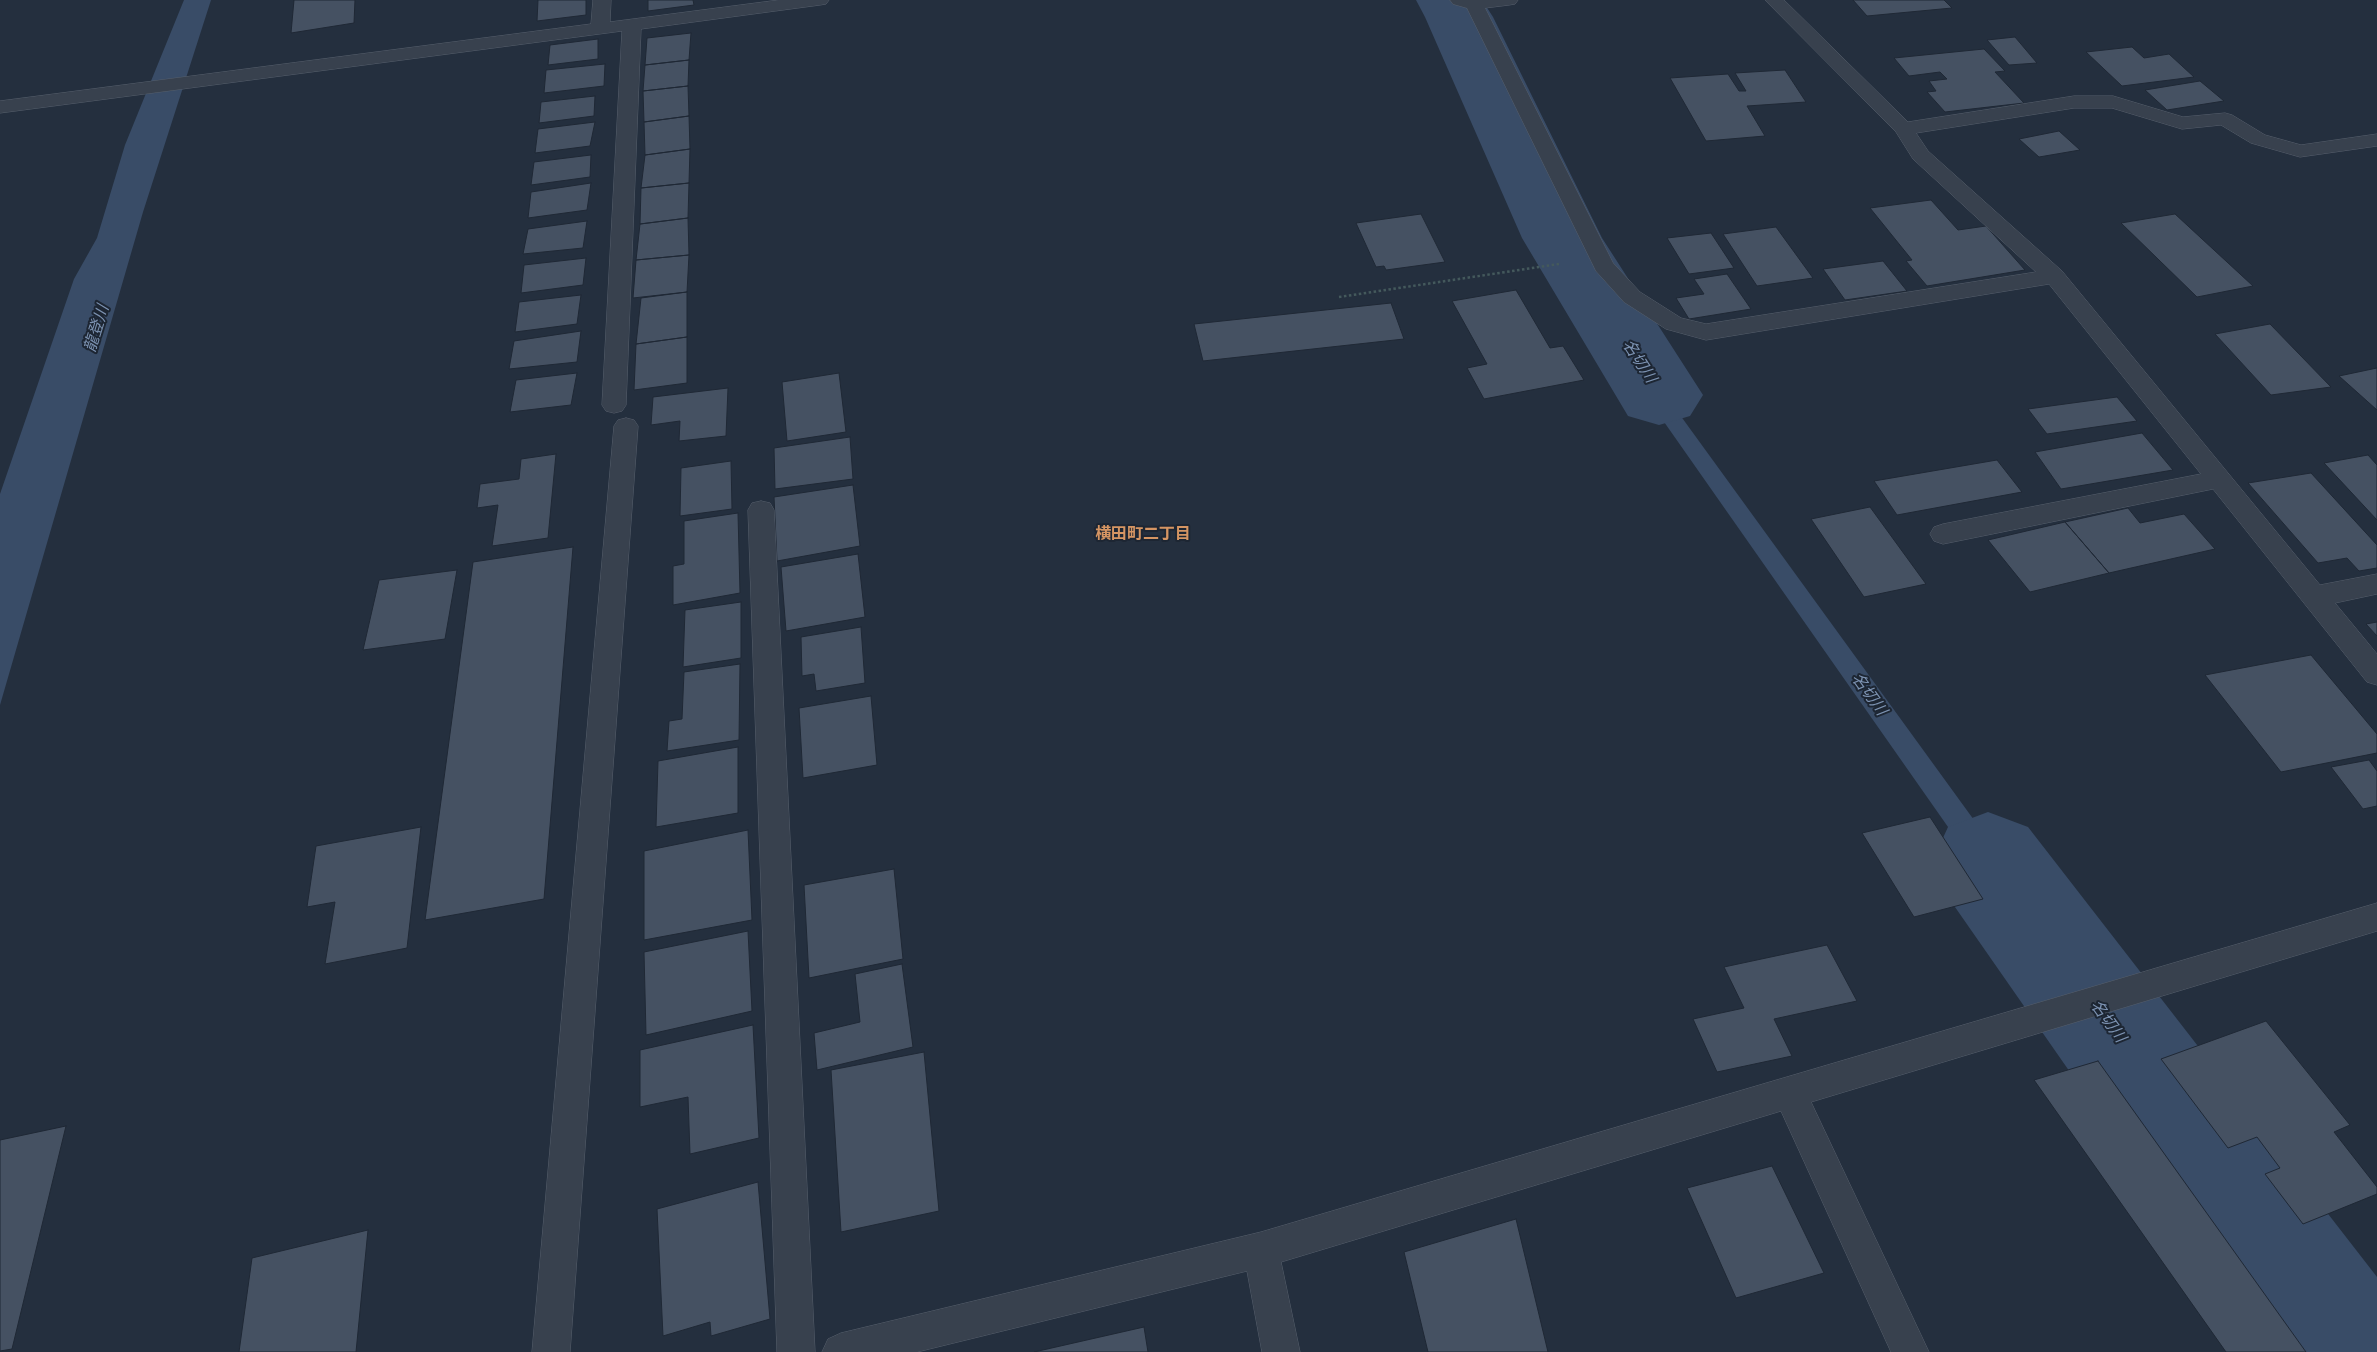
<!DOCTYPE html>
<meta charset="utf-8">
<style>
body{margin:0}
canvas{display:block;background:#242f3e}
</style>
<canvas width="2377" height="1352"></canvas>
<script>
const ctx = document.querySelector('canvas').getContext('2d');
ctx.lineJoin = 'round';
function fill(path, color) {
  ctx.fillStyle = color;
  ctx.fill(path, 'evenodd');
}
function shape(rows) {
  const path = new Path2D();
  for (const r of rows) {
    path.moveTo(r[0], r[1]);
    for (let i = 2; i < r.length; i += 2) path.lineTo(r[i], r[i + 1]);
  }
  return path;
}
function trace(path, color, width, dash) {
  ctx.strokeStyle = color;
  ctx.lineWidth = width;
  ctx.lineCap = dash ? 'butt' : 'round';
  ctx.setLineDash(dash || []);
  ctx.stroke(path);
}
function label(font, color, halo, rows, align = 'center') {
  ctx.font = font + ' "Source Sans 3","Noto Sans JP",sans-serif';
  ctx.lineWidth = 4;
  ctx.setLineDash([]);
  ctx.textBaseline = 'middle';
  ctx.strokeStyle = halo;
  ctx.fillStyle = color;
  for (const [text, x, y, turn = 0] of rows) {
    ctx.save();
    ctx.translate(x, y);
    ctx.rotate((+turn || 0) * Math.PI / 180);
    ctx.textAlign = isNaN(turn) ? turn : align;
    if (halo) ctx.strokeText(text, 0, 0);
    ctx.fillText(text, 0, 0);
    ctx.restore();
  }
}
fill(shape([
 [184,0,211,0,143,212,0,705,0,494,74,279,97,238,125,145],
 [1470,22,1584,254,1562,256,1453,24],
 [1593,274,1680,415,2085,973,2056,981,1662,419,1573,275],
 [2148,1064,2361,1352,2326,1352,2120,1066]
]), '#394c67');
fill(shape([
 [1416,0,1482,0,1493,17,1602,238,1703,395,1690,416,1659,425,1628,416,1522,238,1425,17,1416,0],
 [1988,812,2028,827,2377,1277,2377,1352,2265,1352,1948,897,1932,862,1948,827,1988,812]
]), '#394c67');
const building = shape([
 [294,0,355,0,354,23,291,33,294,0],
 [538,0,586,0,586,15,537,21,538,0],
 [648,0,693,0,694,5,648,11,648,0],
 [1853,0,1944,0,1952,8,1867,16,1853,0],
 [691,33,689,60,645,65,647,38,691,33],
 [2015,37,2037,63,2009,65,1987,40,2015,37],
 [598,39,598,59,548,65,550,45,598,39],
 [2132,47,2144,58,2169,54,2194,77,2122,86,2086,52,2132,47],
 [1984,49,2005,71,1995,72,2024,103,1945,112,1927,92,1936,91,1929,81,1947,79,1940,72,1909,76,1894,58,1984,49],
 [689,60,688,86,643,91,645,65,689,60],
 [605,64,604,86,544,93,546,70,605,64],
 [1785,70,1806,102,1747,106,1765,136,1706,141,1670,78,1728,74,1739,91,1746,91,1735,73,1785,70],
 [2200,81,2224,101,2167,110,2145,90,2200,81],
 [688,86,689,116,644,122,643,91,688,86],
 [595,96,594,116,539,123,541,102,595,96],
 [689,116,690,149,645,155,644,122,689,116],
 [595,122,590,146,535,153,538,129,595,122],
 [2059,131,2080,150,2039,157,2019,139,2059,131],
 [690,149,689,183,641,188,645,155,690,149],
 [591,155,590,177,531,185,534,162,591,155],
 [591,183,587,210,528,218,531,192,591,183],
 [689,183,688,218,640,224,641,188,689,183],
 [1931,200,1958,230,1986,226,2025,270,1927,286,1906,261,1912,260,1870,208,1931,200],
 [1421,214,1445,262,1386,270,1384,266,1376,267,1356,223,1421,214],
 [2175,214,2253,286,2197,297,2121,223,2175,214],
 [688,218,689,255,636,260,640,224,688,218],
 [587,221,583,248,523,254,528,229,587,221],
 [1776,227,1813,278,1757,286,1723,234,1776,227],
 [1711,233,1734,268,1689,274,1667,238,1711,233],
 [689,255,687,292,633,298,636,260,689,255],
 [586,258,583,285,521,293,524,265,586,258],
 [1883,261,1907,291,1845,300,1823,269,1883,261],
 [1727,274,1751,309,1689,319,1676,298,1704,294,1694,279,1727,274],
 [1516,290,1550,348,1563,346,1584,380,1484,399,1467,368,1487,364,1452,301,1516,290],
 [687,292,687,337,636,344,641,298,687,292],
 [581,295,577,324,515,332,519,302,581,295],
 [1391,303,1404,339,1203,361,1194,324,1391,303],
 [2270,324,2331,387,2271,395,2215,334,2270,324],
 [581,331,577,362,509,369,514,341,581,331],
 [687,337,687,383,634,390,636,344,687,337],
 [2377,368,2377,410,2339,376,2377,368],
 [577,373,571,405,510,412,516,380,577,373],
 [839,373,846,432,787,441,782,382,839,373],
 [728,388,726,436,679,441,680,421,651,425,653,397,728,388],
 [2117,397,2137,421,2047,434,2028,409,2117,397],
 [2142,433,2173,470,2061,489,2035,452,2142,433],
 [850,437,853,479,775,489,774,448,850,437],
 [556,454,548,538,492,546,498,505,477,508,480,484,519,479,521,459,556,454],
 [2368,455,2377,465,2377,520,2324,463,2368,455],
 [1997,460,2022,492,1897,515,1874,481,1997,460],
 [731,461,732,509,680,516,681,468,731,461],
 [2311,473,2377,545,2377,568,2359,571,2347,558,2318,563,2248,483,2311,473],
 [853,485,860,546,777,561,774,497,853,485],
 [1870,507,1926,584,1864,597,1811,519,1870,507],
 [2128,508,2140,523,2184,514,2215,549,2109,573,2065,522,2128,508],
 [738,513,740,593,673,605,673,566,684,564,684,521,738,513],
 [2065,522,2109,573,2030,592,1988,540,2065,522],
 [573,547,544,899,425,920,473,562,573,547],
 [858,554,865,617,786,631,781,567,858,554],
 [457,570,445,639,363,650,379,580,457,570],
 [741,602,741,658,683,667,685,610,741,602],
 [2377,622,2377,636,2366,624,2377,622],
 [861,627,865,683,816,691,814,674,802,676,801,637,861,627],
 [2311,655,2377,734,2377,753,2281,772,2205,675,2311,655],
 [740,664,739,740,667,751,669,721,682,719,684,672,740,664],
 [871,696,877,765,803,778,799,708,871,696],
 [738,747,738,813,656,827,658,761,738,747],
 [2369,760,2377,771,2377,806,2363,809,2331,767,2369,760],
 [1930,817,1983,899,1914,917,1862,833,1930,817],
 [421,827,407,948,325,964,335,902,307,907,316,846,421,827],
 [748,830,752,920,644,940,644,851,748,830],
 [894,869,903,959,809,978,804,885,894,869],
 [748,931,752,1011,646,1035,644,952,748,931],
 [1827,945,1857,1001,1774,1019,1792,1056,1717,1072,1693,1019,1744,1008,1724,967,1827,945],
 [902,964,913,1047,817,1070,814,1033,860,1022,855,974,902,964],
 [2266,1021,2350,1125,2334,1132,2377,1187,2377,1194,2303,1224,2265,1174,2280,1168,2257,1137,2228,1148,2161,1059,2266,1021],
 [753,1025,759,1138,690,1154,688,1097,640,1107,640,1050,753,1025],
 [924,1052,939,1211,841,1232,831,1070,924,1052],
 [2098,1061,2306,1352,2226,1352,2034,1080,2098,1061],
 [66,1126,12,1349,0,1351,0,1140,66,1126],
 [1772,1166,1824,1273,1736,1298,1687,1188,1772,1166],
 [758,1182,770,1319,711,1336,710,1322,663,1336,657,1209,758,1182],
 [1516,1219,1548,1352,1428,1352,1404,1252,1516,1219],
 [368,1230,356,1352,239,1352,252,1258,368,1230],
 [1144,1327,1148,1352,1034,1352,1144,1327]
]);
fill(building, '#455162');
trace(building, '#1f2835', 1);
const minor = shape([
 [593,0,611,0,610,22,779,0,829,0,826,4,820,5,641,29,626,405,622,411,614,413,606,411,602,405,622,31,0,113,0,101,591,24,593,0],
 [1450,0,1518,0,1515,4,1509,5,1485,8,1613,263,1640,292,1681,318,1706,324,2036,272,1913,159,1896,132,1765,0,1784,0,1908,122,2074,96,2113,96,2183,117,2225,113,2232,115,2265,135,2301,145,2377,134,2377,146,2300,157,2251,143,2221,125,2182,129,2112,108,2074,108,1916,133,1928,151,2062,271,2320,585,2377,574,2377,594,2335,603,2377,654,2377,685,2367,682,2213,489,1943,544,1934,541,1930,534,1934,527,1943,524,2201,474,2049,284,1706,340,1666,329,1624,302,1596,271,1467,8,1453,4,1450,0],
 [626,418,634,420,638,426,570,1352,532,1352,614,426,618,420,626,418],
 [761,501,770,503,774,510,815,1352,777,1352,748,510,752,503,761,501],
 [2377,903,2377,931,1811,1102,1929,1352,1891,1352,1781,1111,1281,1262,1300,1352,1262,1352,1247,1271,917,1352,822,1352,828,1339,841,1333,1261,1232,2377,903]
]);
trace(minor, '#565f6c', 1);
trace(shape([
 [1339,297,1559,264]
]), '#44595c', 2.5, [2.5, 2.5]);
fill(minor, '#38414e');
label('italic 16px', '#7c92b1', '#1d2633', [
 ["龍登川",98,329,-73],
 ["名切川",1638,362,57],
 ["名切川",1868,695,54],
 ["名切川",2107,1022,54]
]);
label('bold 16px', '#d59563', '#1d2633', [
 ["横田町二丁目",1143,535]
]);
</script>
